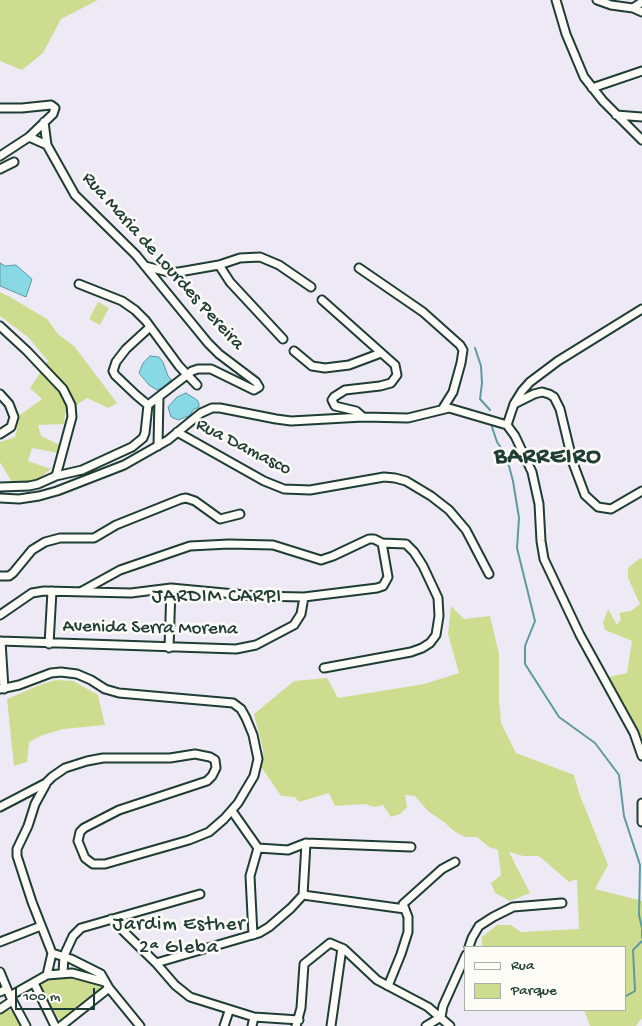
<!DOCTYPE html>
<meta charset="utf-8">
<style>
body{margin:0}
#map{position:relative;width:642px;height:1026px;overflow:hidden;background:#eeeaf5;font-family:"Gochi Hand",sans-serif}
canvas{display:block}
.legend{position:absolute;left:464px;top:946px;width:162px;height:65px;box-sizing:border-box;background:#fdfcf7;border:1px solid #a4b0a9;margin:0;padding:6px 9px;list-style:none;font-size:15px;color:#1f3d34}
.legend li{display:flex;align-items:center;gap:10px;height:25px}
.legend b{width:25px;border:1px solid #a4b0a9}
.scale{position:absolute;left:15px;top:988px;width:80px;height:22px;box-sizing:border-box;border:2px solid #1f3d34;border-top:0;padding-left:6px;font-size:15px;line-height:18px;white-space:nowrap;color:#1f3d34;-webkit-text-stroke:4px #fdfcf7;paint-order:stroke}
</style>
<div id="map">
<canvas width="642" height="1026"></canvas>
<ul class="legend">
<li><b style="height:6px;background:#fdfcf7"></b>Rua</li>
<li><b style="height:14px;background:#cedc8f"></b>Parque</li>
</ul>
<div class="scale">100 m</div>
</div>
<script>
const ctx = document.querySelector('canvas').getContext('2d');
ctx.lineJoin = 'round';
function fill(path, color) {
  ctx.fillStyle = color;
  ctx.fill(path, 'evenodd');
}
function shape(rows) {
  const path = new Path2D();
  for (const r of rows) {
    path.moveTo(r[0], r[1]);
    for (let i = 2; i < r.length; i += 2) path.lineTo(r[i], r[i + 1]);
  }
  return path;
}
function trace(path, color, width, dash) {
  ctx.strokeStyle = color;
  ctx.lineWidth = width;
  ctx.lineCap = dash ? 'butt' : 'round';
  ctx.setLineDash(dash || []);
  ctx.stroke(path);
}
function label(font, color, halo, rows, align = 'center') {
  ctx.font = font + ' "Gochi Hand",sans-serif';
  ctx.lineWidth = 5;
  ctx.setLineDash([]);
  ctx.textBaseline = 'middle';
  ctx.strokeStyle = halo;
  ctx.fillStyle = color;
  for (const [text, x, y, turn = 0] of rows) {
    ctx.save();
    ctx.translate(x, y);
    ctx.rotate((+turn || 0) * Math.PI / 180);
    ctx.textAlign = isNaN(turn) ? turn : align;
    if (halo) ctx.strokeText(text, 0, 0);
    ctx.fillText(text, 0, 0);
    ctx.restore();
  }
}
fill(shape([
 [0,0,98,0,61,19,43,53,22,70,0,61],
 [0,292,10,297,47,319,58,334,74,346,117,403,108,408,87,398,65,413,64,424,38,425,41,436,60,445,58,453,32,448,28,461,51,469,34,482,24,485,13,484,0,462,0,442,15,437,20,415,42,399,30,388,48,361,28,337,0,316],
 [98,302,109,308,100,325,89,319],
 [640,558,642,559,642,744,630,720,604,678,627,673,632,641,605,630,603,623,608,609,617,625,621,619,619,613,631,611,640,604,628,578,628,568],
 [451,606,464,619,490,616,499,654,499,700,501,723,516,753,574,775,579,793,608,865,595,889,642,901,642,1018,636,1026,590,1026,584,1010,626,1010,626,947,482,947,482,937,497,925,511,925,521,932,579,929,577,879,569,882,539,856,523,856,509,852,530,893,510,901,495,893,491,883,501,875,498,850,489,847,477,837,465,837,454,831,444,822,428,811,415,796,405,795,407,807,400,814,391,817,383,805,374,807,365,804,335,806,329,793,299,802,295,797,281,796,262,768,263,749,254,714,294,681,327,678,338,698,424,684,459,673,448,634],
 [56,680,73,681,98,695,105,725,63,729,43,735,29,742,27,762,14,766,7,699,42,684],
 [65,977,87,980,102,984,104,988,102,991,61,1023,40,986,45,980],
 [8,1009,14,1012,22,1026,0,1026,0,1012]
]), '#cedc8f');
const water = shape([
 [0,263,5,266,16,265,32,279,26,297,0,286,0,263],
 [150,356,159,357,163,362,168,376,171,379,169,383,162,388,157,390,149,385,139,373,143,363,150,356],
 [186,393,197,400,199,404,199,407,194,409,189,416,178,420,171,417,168,407,177,397,186,393]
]);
fill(water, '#88d8e5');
trace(water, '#5e9a9e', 1);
trace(shape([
 [475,348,481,366,482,383,480,399,490,410],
 [492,427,497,442,506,455,513,481,519,518,517,548,535,621,525,646,525,664,559,717,595,743,619,775,624,816,640,865,639,915,642,928],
 [642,930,642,938],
 [626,996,635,991,633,950,642,941]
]), '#5e9a9e', 2);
const minor = shape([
 [556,0,566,34,584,77,603,101,642,140],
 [597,0,611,5,633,8,642,12],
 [633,8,642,2],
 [592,88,642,71],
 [0,108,22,108,51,105,55,108,53,114,29,137,0,156],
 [616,115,642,117],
 [29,137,47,145],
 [0,169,14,162],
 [219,265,230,282,283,339],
 [145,266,168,272,179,272,219,265,240,258,260,257,279,265,311,287],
 [359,268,423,312,460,345,463,350,461,363,453,392,443,408],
 [79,284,122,301,135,310,146,321,179,366,197,385],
 [322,300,395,365,397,375,391,383,380,386,345,390,334,397,332,400,335,406,356,411,363,417],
 [0,326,27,351,63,389,71,405,72,417,56,476],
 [294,351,312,366,325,368,349,365,381,353],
 [0,394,9,404,14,417,11,427,0,434],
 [514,404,534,394,542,392,549,394,554,397,560,409,573,463,585,495,598,507,611,509,642,491],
 [148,405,136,395,115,375,113,371,116,362,126,349,150,327],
 [507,425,515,436,532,472,539,504,541,541,544,559,580,635,634,733,642,756],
 [507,425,514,404,522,391,530,382,558,361,642,309],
 [177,432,264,481,284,489,310,490,384,477,395,478,406,481,431,496,449,510,466,530,489,574],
 [158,446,159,397],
 [0,487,29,486,38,484,56,476,82,470,132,447,143,438,145,433,148,405,192,371,198,369,211,369,254,390,259,387,256,382,219,354,208,343,136,255,75,195,47,145,44,122],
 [0,498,19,499,39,496,57,491,124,465,168,440,201,413,212,408,220,408,276,419,291,421,363,417,408,418,449,408,507,425],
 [0,576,9,576,13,573,32,550,45,542,60,538,94,538,116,525,181,499,186,498,195,501,220,519,240,514],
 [82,591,120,570,190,546,229,544,273,545,321,560,333,556,369,539,374,539,382,543,406,544,414,552,423,566,438,598,439,616,436,635,430,643,422,648,411,652,324,668],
 [0,615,32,593,44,591,131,593,171,588,256,596,304,597,377,588,383,586,388,577,382,543],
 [0,641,236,649,256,645,294,625,301,614,304,597],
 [1,641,4,689],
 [49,644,52,591],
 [169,648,171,588],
 [0,689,19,685,51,673,61,672,77,674,91,680,105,689,119,693,233,703,241,709,246,718,253,735,258,759,254,776,238,803,224,819,209,832,189,840,105,864,93,864,85,858,78,841,80,832,84,828,119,810,207,781,212,776,216,768,215,760,210,757,195,754,170,758,103,758,87,761,65,768,52,777,46,783,0,807],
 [46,784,35,804,28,826,17,849,17,856,32,902,52,953],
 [642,803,642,822],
 [232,811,258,848,250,876,253,935],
 [258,848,288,850,306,843,411,847],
 [303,895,405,909],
 [303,895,306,843],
 [111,919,156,963,175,985,190,997,254,1017,299,1020],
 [0,942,41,926],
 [469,947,472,938,479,926,493,917,513,907,562,903],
 [52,953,71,959,101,974,109,988,140,1026],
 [156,963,259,933,269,927,291,908,303,895],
 [0,972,10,996,47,975,72,973,105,982],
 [63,973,64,956,67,949,73,936,81,928,200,894],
 [47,975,52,953],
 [34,983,55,1026],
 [388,986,401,954,408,932,408,917,403,904,442,869,455,862],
 [0,992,7,989],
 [10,996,26,1026],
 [0,1009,12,1001],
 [61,1026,109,988],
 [224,1026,229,1011],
 [252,1026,254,1017],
 [296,1026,301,1008,304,964,330,943,344,949,377,980,428,1007,450,1026],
 [331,1026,342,948],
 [426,1026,441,1017,443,1006,466,955]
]);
trace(minor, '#1f3d34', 11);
trace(minor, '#fdfcf7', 7);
label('19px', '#1f3d34', '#fdfcf7', [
 ["Rua Maria de Lourdes Pereira",162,262,48],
 ["Rua Damasco",243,448,27],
 ["Avenida Serra Morena",150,629,1]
]);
ctx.letterSpacing = '1px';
label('20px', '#1f3d34', '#fdfcf7', [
 ["JARDIM CARPI",217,598],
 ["Jardim Esther",179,926],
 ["2ª Gleba",179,949]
]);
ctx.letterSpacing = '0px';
ctx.letterSpacing = '1px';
label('bold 24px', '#1f3d34', '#fdfcf7', [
 ["BARREIRO",548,458]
]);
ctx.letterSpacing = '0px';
</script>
